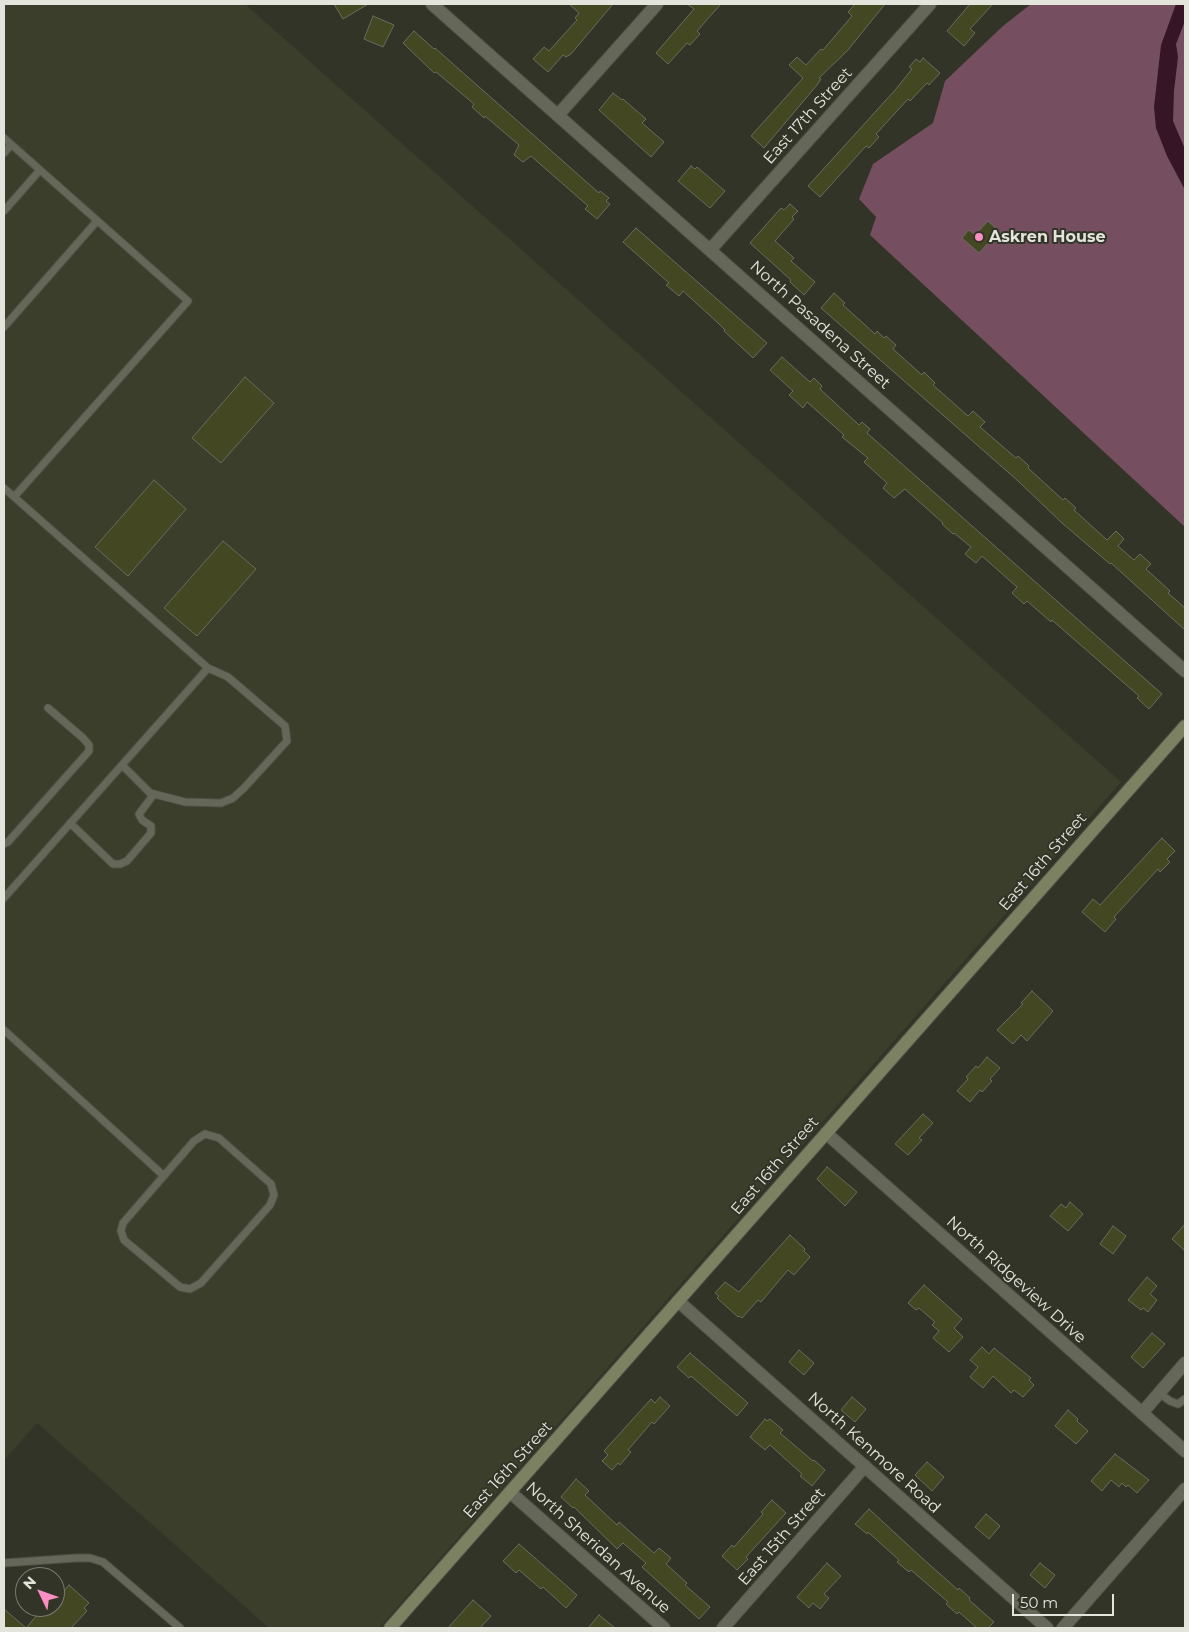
<!DOCTYPE html>
<style>
body{margin:0}
#map{position:relative;width:1189px;height:1632px;overflow:hidden;background:#323427;font-family:Montserrat,sans-serif}
canvas{display:block}
.frame{position:absolute;inset:0;border:5px solid #e3e5dd;pointer-events:none}
.north{position:absolute;left:15px;top:1567px;width:50px;height:50px;box-sizing:border-box;background:#323427;border:1px solid #797b70;border-radius:50%;rotate:312deg;font-size:14px;font-weight:700;line-height:20px;text-align:center;color:#e3e5dd}
.north::after{content:'';display:block;margin:auto;width:18px;height:22px;background:#fb8fc4;clip-path:polygon(50% 0,100% 100%,50% 72%,0 100%)}
.scale{position:absolute;left:1012px;top:1594px;width:102px;height:22px;box-sizing:border-box;border:2px solid #e3e5dd;border-top:0;padding-left:6px;font-size:15px;line-height:18px;white-space:nowrap;color:#e3e5dd;-webkit-text-stroke:4px #323427;paint-order:stroke}
</style>
<div id="map">
<canvas width="1189" height="1632"></canvas>
<div class="frame"></div>
<div class="north">N</div>
<div class="scale">50 m</div>
</div>
<script>
const ctx = document.querySelector('canvas').getContext('2d');
ctx.lineJoin = 'round';
function fill(path, color) {
  ctx.fillStyle = color;
  ctx.fill(path, 'evenodd');
}
function shape(rows) {
  const path = new Path2D();
  for (const r of rows) {
    path.moveTo(r[0], r[1]);
    for (let i = 2; i < r.length; i += 2) path.lineTo(r[i], r[i + 1]);
  }
  return path;
}
function trace(path, color, width, dash) {
  ctx.strokeStyle = color;
  ctx.lineWidth = width;
  ctx.lineCap = dash ? 'butt' : 'round';
  ctx.setLineDash(dash || []);
  ctx.stroke(path);
}
function label(font, color, halo, rows, align = 'center') {
  ctx.font = font + ' Montserrat,sans-serif';
  ctx.lineWidth = 4;
  ctx.setLineDash([]);
  ctx.textBaseline = 'middle';
  ctx.strokeStyle = halo;
  ctx.fillStyle = color;
  for (const [text, x, y, turn = 0] of rows) {
    ctx.save();
    ctx.translate(x, y);
    ctx.rotate((+turn || 0) * Math.PI / 180);
    ctx.textAlign = isNaN(turn) ? turn : align;
    if (halo) ctx.strokeText(text, 0, 0);
    ctx.fillText(text, 0, 0);
    ctx.restore();
  }
}
fill(shape([
 [4,4,245,4,1121,782,379,1628,269,1628,37,1423,4,1460]
]), '#3a3e2a');
fill(shape([
 [1031,4,1185,4,1185,527,870,235,876,217,859,199,873,164,933,123,945,81,1003,26]
]), '#754f60');
fill(shape([
 [1176,4,1185,4,1185,21,1176,44,1178,57,1174,91,1173,121,1185,149,1185,190,1167,156,1156,128,1154,107,1161,45]
]), '#361626');
const building = shape([
 [334,4,368,4,343,19,334,4],
 [569,4,613,4,571,54,566,57,563,55,548,72,533,59,544,47,549,51,577,20,575,18,579,13,569,4],
 [687,4,721,4,697,31,700,34,690,45,687,43,668,64,656,53,694,9,687,4],
 [855,4,885,4,848,50,819,78,821,79,817,85,764,148,751,136,803,78,789,65,797,57,806,65,821,49,823,50,852,16,848,12,855,4],
 [970,4,993,4,970,29,975,33,964,46,947,31,970,4],
 [373,16,394,25,383,47,364,39,373,16],
 [414,31,434,49,435,48,599,193,600,191,609,198,606,201,610,204,597,219,585,209,588,206,531,156,523,162,514,155,519,145,485,116,484,118,472,107,474,104,436,72,434,73,403,43,414,31],
 [923,58,940,73,929,85,927,83,910,101,908,99,876,134,879,137,869,148,866,146,820,197,808,186,896,89,912,69,909,67,916,59,920,62,923,58],
 [613,93,622,100,623,99,646,119,642,123,664,142,651,157,599,110,613,93],
 [691,166,695,169,697,167,725,191,710,208,678,181,691,166],
 [790,204,798,211,792,217,794,219,775,241,794,258,791,261,815,282,804,295,790,282,791,280,750,243,781,208,784,210,790,204],
 [988,221,999,231,979,253,962,238,969,230,975,235,988,221],
 [636,228,767,343,753,358,724,331,725,330,718,323,683,291,679,296,666,285,669,283,623,242,636,228],
 [834,293,845,303,843,305,875,334,877,331,884,338,886,336,896,345,893,349,922,375,924,372,935,383,933,385,968,416,973,411,985,422,980,427,1016,458,1018,456,1029,466,1028,468,1063,500,1065,498,1076,508,1074,510,1107,540,1116,531,1124,539,1118,546,1134,560,1140,554,1151,564,1146,569,1170,591,1168,593,1185,608,1185,630,1111,563,1110,564,1062,523,1017,480,821,308,834,293],
 [782,357,810,382,814,378,822,386,820,389,859,425,862,422,870,429,867,433,1162,694,1149,709,1137,698,1139,696,1052,620,1051,622,1027,601,1024,604,1012,593,1017,587,982,556,976,563,965,554,971,547,954,533,953,534,942,524,943,523,905,489,894,498,883,488,887,483,864,462,868,458,842,437,844,435,807,402,803,408,789,395,793,391,770,370,782,357],
 [245,377,274,403,221,463,192,438,245,377],
 [154,480,186,509,128,576,95,547,154,480],
 [223,541,256,569,197,636,164,608,223,541],
 [1162,838,1175,851,1167,859,1170,862,1160,872,1158,869,1114,917,1116,919,1105,932,1082,912,1093,899,1100,905,1162,838],
 [1032,991,1053,1011,1027,1041,1021,1035,1013,1044,997,1030,1023,1004,1021,1003,1032,991],
 [987,1057,1000,1068,990,1079,992,1081,982,1092,980,1090,970,1102,957,1091,968,1079,966,1077,976,1066,978,1068,987,1057],
 [923,1114,933,1123,919,1138,922,1140,908,1155,895,1144,923,1114],
 [827,1167,857,1192,845,1206,817,1179,827,1167],
 [1070,1202,1083,1214,1068,1231,1050,1216,1061,1204,1066,1208,1070,1202],
 [1185,1224,1185,1251,1172,1239,1185,1224],
 [1113,1226,1126,1236,1113,1254,1100,1244,1113,1226],
 [790,1235,805,1249,804,1251,810,1257,794,1275,788,1270,761,1302,758,1300,742,1318,739,1316,738,1317,717,1298,719,1296,715,1293,725,1282,739,1292,790,1235],
 [1147,1277,1157,1286,1150,1294,1157,1300,1148,1312,1143,1308,1141,1310,1128,1300,1147,1277],
 [924,1285,962,1319,954,1328,963,1337,949,1352,933,1338,939,1331,932,1325,935,1322,919,1308,916,1310,908,1303,924,1285],
 [1152,1333,1165,1344,1143,1368,1131,1357,1152,1333],
 [982,1347,989,1354,994,1348,1031,1378,1029,1380,1034,1385,1023,1397,1014,1390,1011,1393,993,1376,983,1388,970,1377,978,1367,970,1360,982,1347],
 [799,1350,814,1363,804,1375,789,1362,799,1350],
 [690,1353,748,1403,737,1416,691,1376,689,1378,677,1367,690,1353],
 [660,1397,670,1406,654,1424,652,1422,628,1450,631,1452,620,1465,618,1463,612,1470,602,1461,608,1455,604,1451,651,1399,655,1403,660,1397],
 [852,1397,866,1409,855,1422,841,1410,852,1397],
 [1068,1410,1078,1419,1077,1421,1088,1431,1076,1444,1055,1426,1068,1410],
 [765,1419,767,1421,770,1419,783,1430,780,1433,813,1461,814,1460,825,1470,812,1486,800,1476,802,1474,770,1445,765,1450,750,1437,765,1419],
 [1115,1454,1149,1480,1137,1493,1128,1485,1126,1487,1122,1483,1119,1487,1111,1480,1102,1491,1091,1481,1115,1454],
 [927,1462,944,1477,932,1491,915,1475,927,1462],
 [576,1479,589,1491,585,1495,617,1525,619,1522,654,1553,659,1548,671,1558,666,1564,687,1583,685,1585,710,1607,699,1619,642,1567,646,1563,623,1543,617,1549,574,1507,573,1508,561,1497,576,1479],
 [772,1500,786,1513,746,1557,748,1559,737,1570,722,1556,732,1545,734,1547,763,1514,761,1512,772,1500],
 [869,1509,922,1558,958,1590,959,1588,970,1598,969,1600,994,1622,988,1628,977,1628,959,1612,957,1614,946,1604,948,1602,911,1570,909,1572,897,1562,899,1560,868,1532,867,1534,855,1524,869,1509],
 [986,1514,1000,1526,989,1539,975,1527,986,1514],
 [519,1544,577,1595,566,1608,543,1587,541,1589,519,1570,516,1573,503,1561,519,1544],
 [827,1563,841,1576,824,1594,829,1598,820,1609,813,1603,809,1608,797,1597,827,1563],
 [1040,1563,1055,1575,1045,1588,1030,1575,1040,1563],
 [69,1585,89,1603,84,1608,87,1611,71,1628,4,1628,4,1609,26,1628,44,1607,55,1607,55,1595,60,1589,64,1591,69,1585],
 [473,1600,491,1616,480,1628,448,1628,473,1600],
 [599,1615,615,1628,588,1628,599,1615]
]);
fill(building, '#434823');
trace(building, '#696c5e', 1);
const lane = shape([
 [4,138,188,301,14,497],
 [4,153,11,145],
 [4,211,40,170],
 [4,327,97,221],
 [4,488,208,668,4,898],
 [122,765,150,793,185,802,221,803,233,798,244,788,287,741,285,726,228,677,208,668],
 [70,823,113,864,120,864,127,861,151,833,151,826,142,820,139,814,154,794],
 [4,844,8,842,89,751,89,745,83,738,48,708],
 [4,1030,164,1176],
 [205,1134,219,1138,271,1184,274,1195,270,1205,201,1283,190,1289,180,1287,124,1240,121,1231,123,1223,194,1141,205,1134],
 [1159,1393,1170,1401,1178,1404,1185,1399],
 [4,1563,76,1558,90,1558,103,1562,180,1628]
]);
const street = shape([
 [432,4,1185,671],
 [558,115,657,4],
 [710,250,930,4],
 [826,1133,1185,1451],
 [678,1301,1047,1628],
 [1142,1413,1185,1363],
 [510,1492,664,1628],
 [723,1628,865,1466],
 [1063,1628,1185,1489]
]);
const secondary = shape([
 [390,1628,1185,726]
]);
trace(lane, '#4e5045', 9);
trace(street, '#4e5045', 14);
trace(secondary, '#4e5045', 14);
trace(lane, '#656859', 7);
trace(street, '#656859', 12);
trace(secondary, '#7c8161', 12);
for (const [x, y, r, color] of [
 [979,237,5,"#fb8fc4"]
]) {
  const dot = new Path2D();
  dot.arc(x, y, r, 0, 2 * Math.PI);
  ctx.fillStyle = color;
  ctx.fill(dot);
  trace(dot, '#323427', 2);
}
label('16px', '#e3e5dd', '#323427', [
 ["East 17th Street",808,116,-48],
 ["North Pasadena Street",820,325,42],
 ["East 16th Street",1043,862,-49],
 ["East 16th Street",775,1166,-49],
 ["North Ridgeview Drive",1016,1280,42],
 ["North Kenmore Road",874,1453,42],
 ["East 16th Street",508,1470,-48],
 ["East 15th Street",782,1537,-49],
 ["North Sheridan Avenue",598,1548,42]
]);
label('bold 16px', '#e3e5dd', '#323427', [
 ["Askren House",989,237]
], 'left');
</script>
